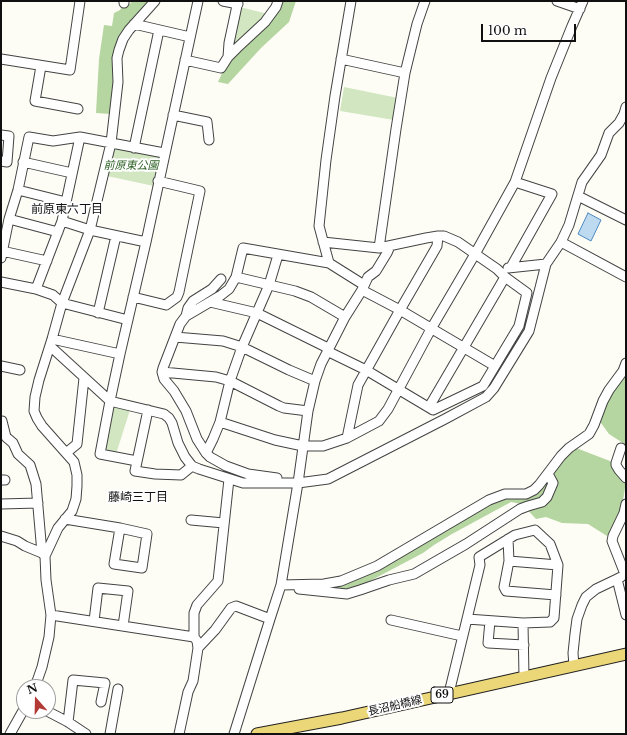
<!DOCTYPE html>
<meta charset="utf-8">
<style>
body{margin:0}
#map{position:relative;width:627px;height:735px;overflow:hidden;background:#fefdf5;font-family:"Libre Baskerville",serif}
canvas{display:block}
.frame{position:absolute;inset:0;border:2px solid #101010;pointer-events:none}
.north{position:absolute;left:16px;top:679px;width:40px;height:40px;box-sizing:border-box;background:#fff;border:1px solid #9f9f9f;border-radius:50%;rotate:340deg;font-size:11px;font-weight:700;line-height:16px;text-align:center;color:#101010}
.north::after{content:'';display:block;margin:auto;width:14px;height:18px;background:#b33935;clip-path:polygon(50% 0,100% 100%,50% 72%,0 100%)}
.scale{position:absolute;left:481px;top:24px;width:95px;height:18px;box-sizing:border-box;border:2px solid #101010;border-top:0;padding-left:5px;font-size:12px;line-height:14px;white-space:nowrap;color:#101010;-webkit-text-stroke:3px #fff;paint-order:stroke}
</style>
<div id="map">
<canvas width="627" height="735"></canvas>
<div class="frame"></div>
<div class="north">N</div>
<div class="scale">100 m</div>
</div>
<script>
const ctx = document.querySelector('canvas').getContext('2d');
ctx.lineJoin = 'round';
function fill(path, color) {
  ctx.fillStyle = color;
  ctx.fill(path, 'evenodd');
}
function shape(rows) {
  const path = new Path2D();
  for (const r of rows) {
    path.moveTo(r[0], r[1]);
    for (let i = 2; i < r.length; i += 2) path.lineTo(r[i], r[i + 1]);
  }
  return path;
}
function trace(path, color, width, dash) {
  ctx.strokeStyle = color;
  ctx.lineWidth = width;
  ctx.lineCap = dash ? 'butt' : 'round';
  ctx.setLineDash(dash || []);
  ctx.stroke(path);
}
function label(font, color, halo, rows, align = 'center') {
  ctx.font = font + ' "Libre Baskerville","Noto Sans JP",serif';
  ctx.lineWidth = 4;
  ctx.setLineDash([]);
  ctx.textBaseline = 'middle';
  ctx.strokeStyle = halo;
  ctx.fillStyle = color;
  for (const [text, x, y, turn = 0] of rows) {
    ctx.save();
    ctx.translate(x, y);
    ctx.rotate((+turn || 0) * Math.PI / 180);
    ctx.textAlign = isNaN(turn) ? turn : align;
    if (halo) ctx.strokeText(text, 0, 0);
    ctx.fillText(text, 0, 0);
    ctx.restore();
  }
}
fill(shape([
 [240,7,268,14,234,45,232,44],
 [344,87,398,98,394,120,340,111],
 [114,147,160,157,154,186,107,176],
 [113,406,130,410,116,454,106,452,104,449]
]), '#d1e6c1');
fill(shape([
 [132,1,149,1,126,27,120,36,115,47,113,56,113,82,110,114,96,113,99,59,104,25,112,26,114,13,120,10,125,3,130,4],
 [281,1,296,1,289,22,261,48,228,84,218,82,223,71,230,60],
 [626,371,626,398,625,399,626,401,626,445,609,434,601,423,602,410],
 [576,448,610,461,626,472,625,488,622,507,613,529,607,536,588,524,562,523,546,517,536,519,522,504,511,502,452,534,434,545,423,553,368,582,352,588,336,590,329,585,346,583,490,502,509,496,528,496,556,467]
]), '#b5d5a1');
const water = shape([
 [588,213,601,220,591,241,578,234,588,213]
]);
fill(water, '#bedaf1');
trace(water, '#4c89c0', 1);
const minor = shape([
 [198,1,146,242,120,354,110,401,164,414,169,418,172,423,178,443,185,457,192,466,199,469,243,483,298,483,328,479,445,419,486,397,494,388,529,331,546,264,561,242,569,225,582,182,601,155,609,133,619,123,624,114,626,107],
 [223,1,238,4],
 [351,1,335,96,326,160,319,226,329,263,364,285],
 [557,1,580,9],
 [124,3,124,1],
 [134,24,190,37],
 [228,57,229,43,238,1],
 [1,59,70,70,80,1],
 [341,59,405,73],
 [185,60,221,68,228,57,237,48,265,22,276,7,278,1],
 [41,66,35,101,78,109],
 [173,115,207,122,209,140],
 [1,135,9,136,7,162,1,161],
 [134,148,159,30],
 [23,162,72,173],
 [18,190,66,202],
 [578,196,626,220],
 [9,219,58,232],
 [62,221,90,230,146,242],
 [323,242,379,248,426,238,438,236,444,236,458,242,497,269,505,277,527,293,519,326,483,386,433,410,366,370,327,351],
 [561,242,626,277],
 [379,248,396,129,405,73,417,24,425,1],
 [2,251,47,261],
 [1,258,9,219,18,190,29,137,53,141,80,137,164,153],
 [511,267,552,194,515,182],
 [508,268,546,264],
 [236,277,295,291,311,297,345,317],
 [1,282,36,289,53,295,62,303,128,320],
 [36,289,62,221,80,137],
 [362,290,400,310,495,366],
 [133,297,166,305,177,297,179,292,200,191,158,181],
 [210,302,257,313,328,348],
 [98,313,116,236],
 [186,316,188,308,193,301,212,289,221,279],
 [175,337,223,341,242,347,289,370,315,381],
 [52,339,120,354],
 [50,346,110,401,100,454,137,461],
 [1,366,20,370],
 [162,372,216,377,230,381,279,406,284,408,308,411],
 [429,407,505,277],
 [148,410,135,471,155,474,181,475,192,466],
 [1,421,2,421,6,437,13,443,18,454,30,465,36,484,42,553],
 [220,422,275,440,303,446,323,446,347,438,379,421,388,409,431,329,475,254,515,182,551,78,572,26,583,1],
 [347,438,358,385,400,310,433,253,437,246,438,236],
 [621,448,616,463,616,465,619,470,626,478],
 [66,453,77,444,84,378],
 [206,453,213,439,220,422,230,381,242,347,269,285,278,255],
 [277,478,248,474,226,466,210,457,206,453,197,439,186,411,174,391,164,379,162,372,163,368,180,324,186,316,220,296,229,289,236,277,243,248,329,263],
 [1,480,5,480],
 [1,504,38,503],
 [65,519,120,528,147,534,142,568,114,564,120,528],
 [191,520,224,523],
 [1,536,17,541,25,546,42,553,45,556],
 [508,539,509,561,504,587,506,591,556,595],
 [509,561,558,565],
 [625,574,612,541,613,536,624,513,626,504],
 [621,577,617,579,626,615],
 [281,585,324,584,341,581,377,566,489,500,505,494,526,494,534,490,539,485,561,456,569,448,589,434,594,425,603,401,609,390,623,371,626,363],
 [299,589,347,594,360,590,389,580,414,574,466,544,520,509,528,506,542,502,547,497,553,483,548,474],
 [51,615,194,637],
 [391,620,462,636],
 [94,621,98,588,128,591,123,626],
 [490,621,488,643,524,645],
 [523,623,524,677],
 [198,648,197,641,194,637,194,613,197,605,218,581,229,479],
 [574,666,573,653,575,634,577,619,582,605,586,597,596,589,617,579],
 [35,687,42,667,49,637,51,615,46,580,45,556,58,528,72,511,76,499,77,486,77,475,74,462,42,426,37,418,34,411,35,397,39,380,52,339,62,303,90,230,111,143,118,82,117,58,119,50,123,39,129,30,155,1],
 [449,693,458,656,480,565,479,557,515,535,535,530,550,544,558,565,554,618,550,622,523,623,467,619],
 [47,711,68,722,86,734],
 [68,722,73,680,105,683,101,702],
 [10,734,24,709],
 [110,734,118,689],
 [179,734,188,692,193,681,198,648,215,630,231,608,236,606,270,619],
 [234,734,270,619,281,585,298,483,308,411,315,381,321,364,345,317,362,290,368,277,376,271,387,253,390,246]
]);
const major = shape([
 [257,734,342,718,626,654]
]);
trace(minor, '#434343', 11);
trace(major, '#212121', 13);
trace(minor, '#fff', 9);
trace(major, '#ebd778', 11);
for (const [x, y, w] of [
 [442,695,22]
]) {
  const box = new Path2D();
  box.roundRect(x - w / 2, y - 8, w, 16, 3);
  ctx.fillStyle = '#fff';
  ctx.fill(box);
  trace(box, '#101010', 1);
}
label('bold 10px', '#101010', null, [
 ["69",442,695]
]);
label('italic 11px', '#2e6226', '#fff', [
 ["前原東公園",131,166]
]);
label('11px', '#101010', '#fff', [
 ["長沼船橋線",395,706,-13]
]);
label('12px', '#101010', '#fff', [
 ["前原東六丁目",67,210],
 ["藤崎三丁目",138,498]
]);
</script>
